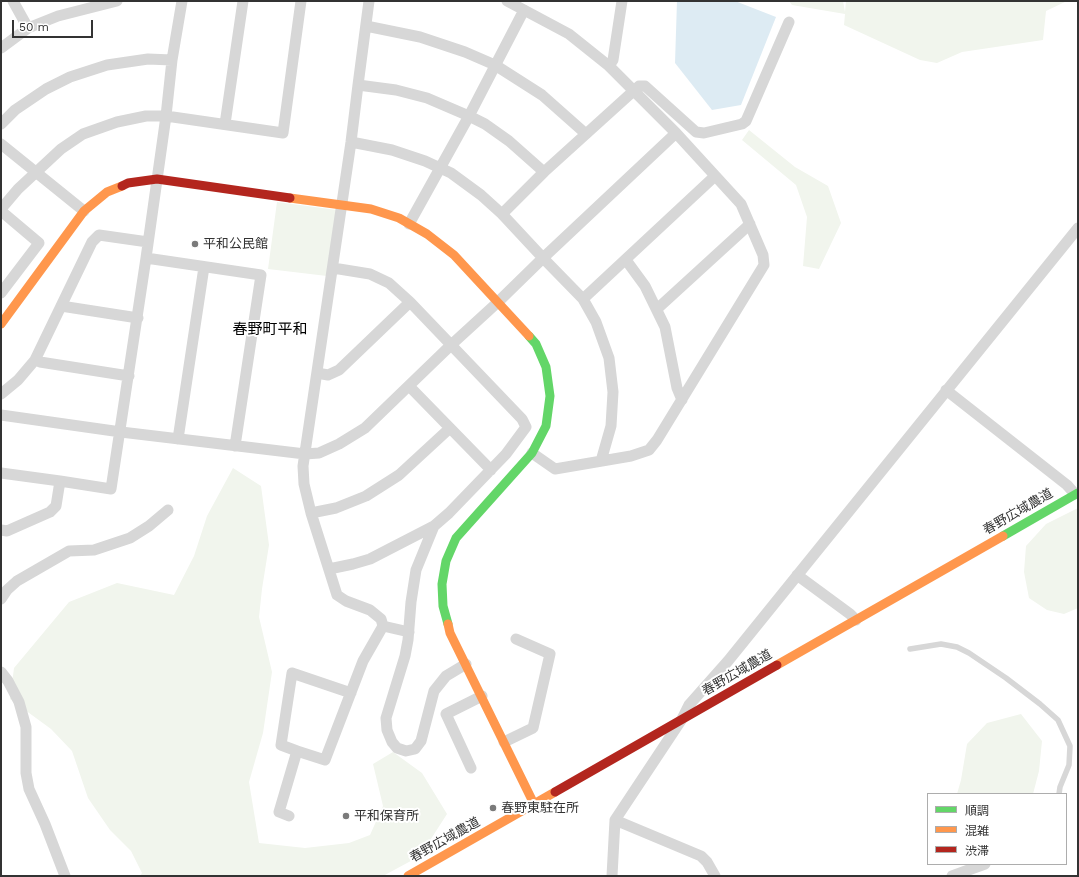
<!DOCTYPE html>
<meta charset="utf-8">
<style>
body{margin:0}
#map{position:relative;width:1079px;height:877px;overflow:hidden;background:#fff;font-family:"Work Sans","Noto Sans JP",sans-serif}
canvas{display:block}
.frame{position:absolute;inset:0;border:2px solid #333;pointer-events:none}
.legend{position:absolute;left:927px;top:793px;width:140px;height:72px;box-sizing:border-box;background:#fff;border:1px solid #adadad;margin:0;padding:5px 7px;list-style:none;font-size:12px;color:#333}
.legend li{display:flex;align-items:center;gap:8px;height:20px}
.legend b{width:20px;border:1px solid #adadad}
.scale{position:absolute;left:12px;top:20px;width:81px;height:18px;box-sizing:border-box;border:2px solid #333;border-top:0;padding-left:5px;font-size:12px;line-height:14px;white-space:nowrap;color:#333;-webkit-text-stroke:3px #fff;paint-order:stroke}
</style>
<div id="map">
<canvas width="1079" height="877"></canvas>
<div class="frame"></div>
<ul class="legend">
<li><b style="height:5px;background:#63d668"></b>順調</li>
<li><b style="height:5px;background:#ff974d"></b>混雑</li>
<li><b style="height:5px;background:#b3261e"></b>渋滞</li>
</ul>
<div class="scale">50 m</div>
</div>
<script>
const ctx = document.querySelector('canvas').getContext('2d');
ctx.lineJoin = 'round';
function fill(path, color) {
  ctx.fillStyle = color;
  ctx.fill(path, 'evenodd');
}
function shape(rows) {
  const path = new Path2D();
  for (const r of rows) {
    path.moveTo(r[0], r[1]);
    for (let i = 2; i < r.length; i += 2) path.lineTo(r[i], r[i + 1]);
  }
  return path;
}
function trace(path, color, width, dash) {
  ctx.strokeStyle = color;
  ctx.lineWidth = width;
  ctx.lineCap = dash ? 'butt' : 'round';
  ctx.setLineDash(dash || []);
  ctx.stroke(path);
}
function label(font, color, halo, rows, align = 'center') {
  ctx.font = font + ' "Work Sans","Noto Sans JP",sans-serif';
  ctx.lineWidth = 4;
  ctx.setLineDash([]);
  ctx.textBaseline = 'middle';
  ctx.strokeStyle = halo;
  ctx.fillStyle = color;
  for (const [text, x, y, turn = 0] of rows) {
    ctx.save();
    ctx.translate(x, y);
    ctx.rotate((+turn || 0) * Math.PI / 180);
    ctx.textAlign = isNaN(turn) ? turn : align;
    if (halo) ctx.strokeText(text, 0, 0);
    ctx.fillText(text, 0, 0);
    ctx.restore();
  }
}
fill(shape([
 [789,1,843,1,845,12,846,1,1067,1,1046,11,1043,40,962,52,937,63,920,60,844,25,845,14,792,5],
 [749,130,795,167,828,186,841,223,819,269,803,266,807,217,796,185,742,140],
 [277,202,337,210,327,276,268,269],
 [233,468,261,486,269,545,262,589,259,617,272,672,263,733,249,782,259,843,305,848,349,843,370,835,383,806,373,764,393,752,422,773,447,814,420,856,383,876,140,876,142,873,131,851,110,830,88,798,72,751,51,729,10,699,14,668,69,602,117,583,174,595,194,556,207,516],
 [1078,508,1078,608,1064,614,1047,610,1029,598,1024,572,1026,546,1046,524],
 [1021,714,1042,741,1039,771,1033,794,957,794,961,780,967,744,987,723]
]), '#f1f5ed');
fill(shape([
 [677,1,735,1,776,17,741,105,712,110,675,63]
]), '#ddebf3');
trace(shape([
 [910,649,941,644,957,647,969,653,1006,678,1040,704,1058,720,1070,746,1069,765,1060,787,1059,794]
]), '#d7d7d7', 5.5);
trace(shape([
 [13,1,28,28],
 [369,1,358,85,351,142,303,466,304,484,311,513,337,595,346,601,370,610,381,619,383,626],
 [507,1,569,34,609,66,676,133,741,204,763,255,764,265,657,440,649,450,631,456,555,469,532,453],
 [366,26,420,37,465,52,495,65,542,95,586,134],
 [1,48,28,28,58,16,117,1],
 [609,66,613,60,622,1],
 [358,85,396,90,427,98,469,116,485,124,509,141,544,172],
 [1,124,15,110,46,89,70,77,107,65,148,59,172,60],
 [225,124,243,1],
 [351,142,392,150,425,161,451,173,481,195,502,214,543,258,583,299,596,322,609,358,613,392,611,426,601,461],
 [1,144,84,211],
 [1,209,18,189,61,149,83,134,117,122,146,116,166,116,283,133,301,1],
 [1,211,39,243,1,293],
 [502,214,544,172,639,86,645,86,696,132,704,133,742,124,746,121,789,22],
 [409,224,469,116,524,10],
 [146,258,261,275,235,446],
 [626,260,645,286,665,327,677,388,682,400],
 [583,299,715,176],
 [61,306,138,318],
 [657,309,750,224],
 [35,360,40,362,129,376],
 [317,373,328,375,339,370,410,302],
 [409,386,491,470],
 [946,390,1067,485,1075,494],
 [1,394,18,380,35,360,92,242,99,235,148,242],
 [1,415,121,432,305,454,319,453,339,444,365,428,451,345,498,302,543,258,676,133],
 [178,439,204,267],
 [1,473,60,481],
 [311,513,336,508,366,496,399,475,450,428],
 [434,526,416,570,411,602,408,640,405,656,386,718,387,730,392,742,397,748,406,751,415,749,421,741,434,691,446,676,466,664],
 [1,530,7,531,50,512,56,506,60,481,111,489,146,258,166,116,172,60,182,1],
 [329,569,353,564,370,559,434,526,449,513,506,454,526,427,522,419,410,302,389,283,370,274,333,268],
 [797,575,850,614,856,620],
 [1,599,7,590,17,581,69,551,94,550,130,538,149,526,168,510],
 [1,672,8,681,19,702,26,727,26,773,29,789,45,824,65,876],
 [504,742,533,728,550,654,516,639],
 [297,751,325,760,363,661,383,626,409,632],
 [471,768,446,714,482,696],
 [289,816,279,812,297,751,281,745,292,673,351,693],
 [615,820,701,856,707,862,715,876],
 [612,876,615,820,682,719,689,705,728,661,1078,228],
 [952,876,985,864]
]), '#d7d7d7', 11);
trace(shape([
 [1003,536,1078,493],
 [448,624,443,606,442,584,446,561,456,538,532,453,546,426,550,396,546,367,536,344,529,336]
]), '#63d668', 9);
trace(shape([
 [290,198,371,209,399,218,427,234,454,255,529,336],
 [1,324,84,211,107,192,122,186],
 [448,624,450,633,534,804],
 [777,665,1003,536],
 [408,876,555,792]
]), '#ff974d', 9);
trace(shape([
 [122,186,128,183,157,179,290,198],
 [555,792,777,665]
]), '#b3261e', 9);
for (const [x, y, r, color] of [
 [195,244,4,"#7a7a7a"],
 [493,808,4,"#7a7a7a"],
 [346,816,4,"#7a7a7a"]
]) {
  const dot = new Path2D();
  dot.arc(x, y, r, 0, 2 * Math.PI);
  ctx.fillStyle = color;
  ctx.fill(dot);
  trace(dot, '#fff', 1.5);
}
label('13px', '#333', '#fff', [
 ["平和公民館",203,244],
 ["春野東駐在所",501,808],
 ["平和保育所",354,816]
], 'left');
label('13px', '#333', '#fff', [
 ["春野広域農道",1018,512,-30],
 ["春野広域農道",737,673,-30],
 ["春野広域農道",445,840,-29]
]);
label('15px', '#000', '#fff', [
 ["春野町平和",270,330]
]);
</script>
